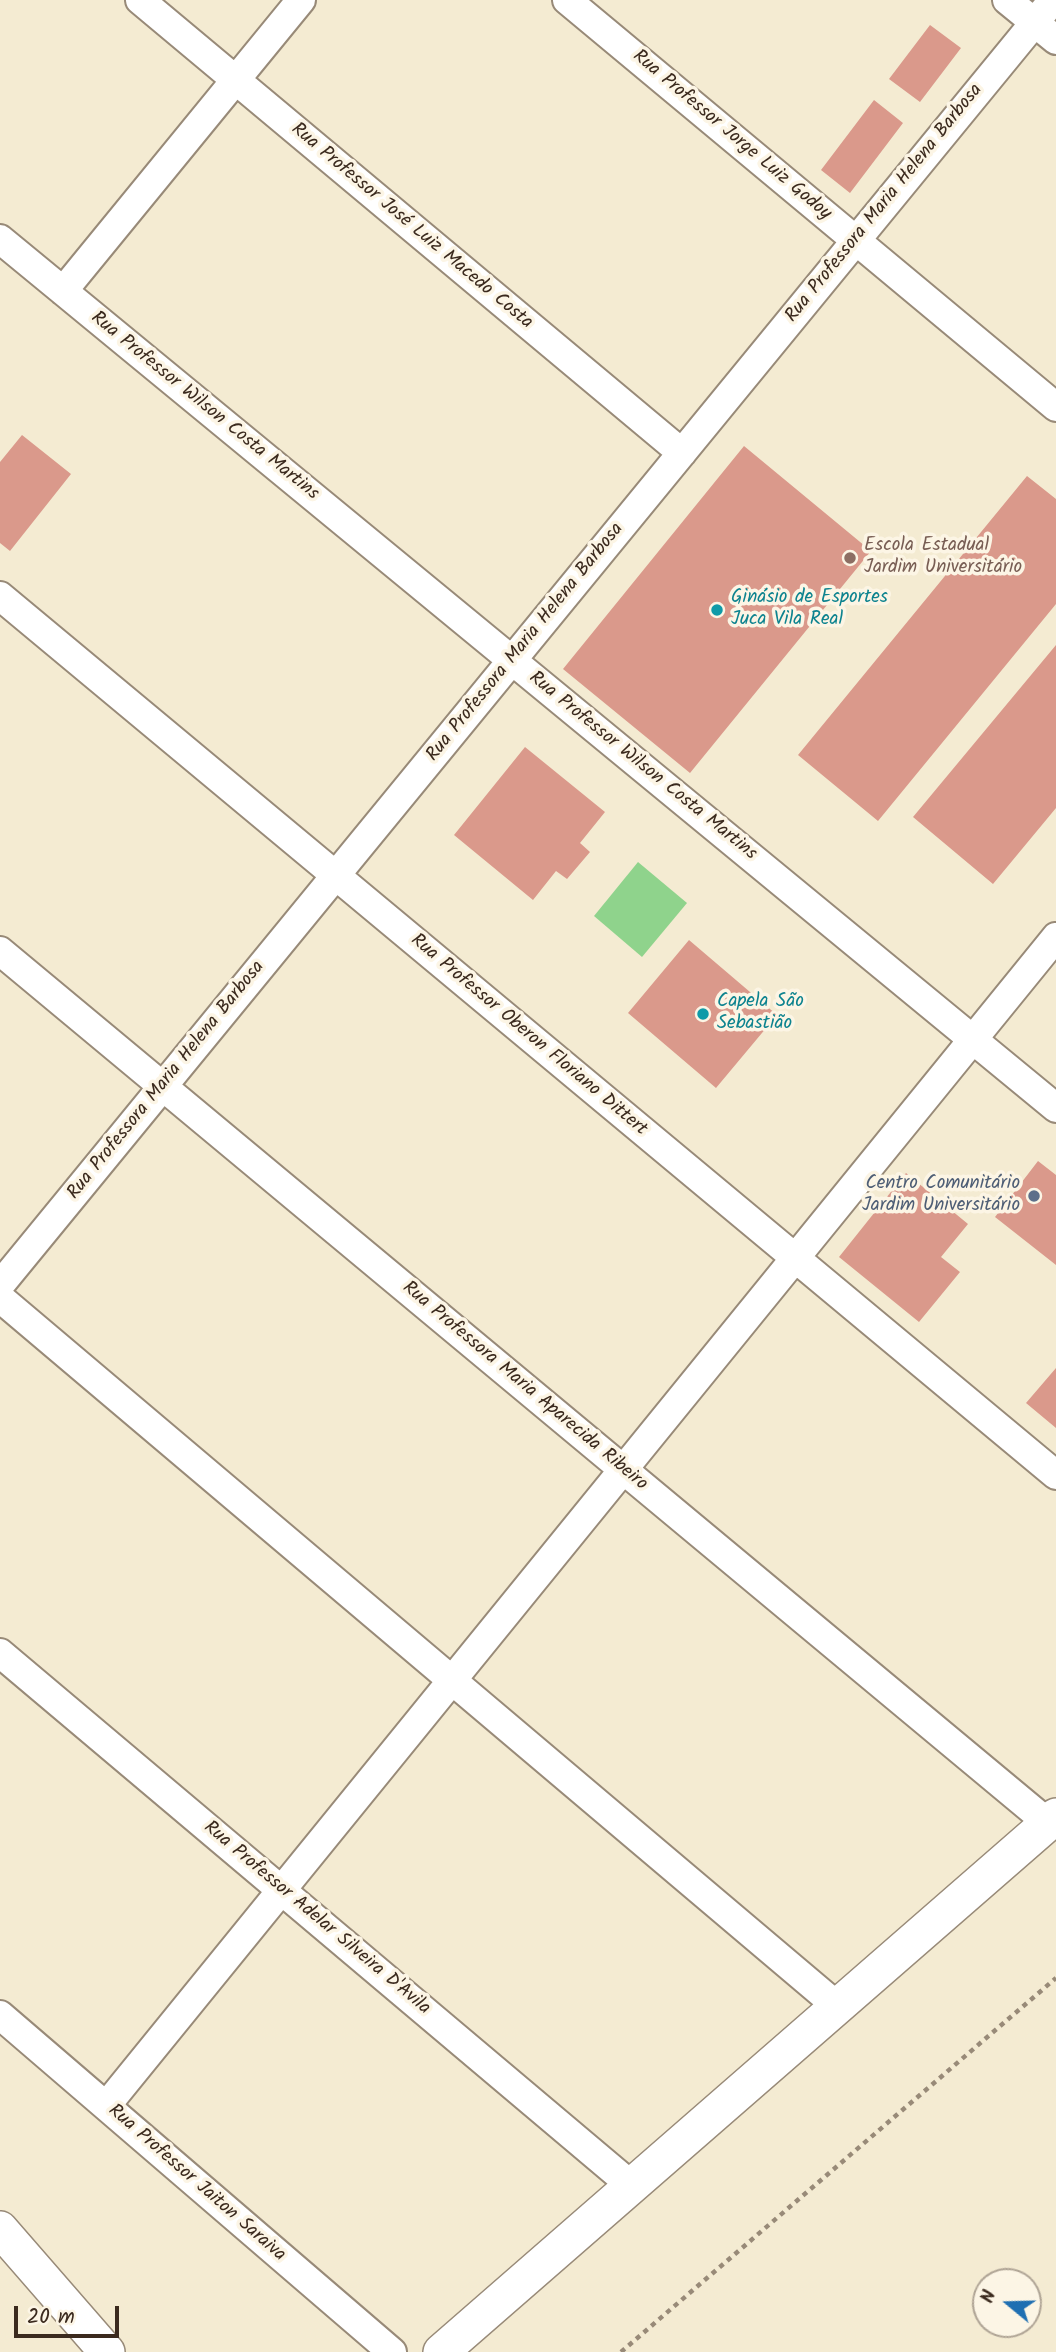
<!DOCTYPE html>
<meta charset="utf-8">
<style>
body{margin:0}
#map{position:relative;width:1056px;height:2352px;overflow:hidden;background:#f4ebd2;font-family:Kalam,sans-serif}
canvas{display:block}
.north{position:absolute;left:972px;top:2268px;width:70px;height:70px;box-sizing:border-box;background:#fcf5e5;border:2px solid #afa495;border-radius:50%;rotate:289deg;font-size:19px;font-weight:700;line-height:28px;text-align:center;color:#3b2a1e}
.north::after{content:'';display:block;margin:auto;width:24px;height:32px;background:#1f6fb2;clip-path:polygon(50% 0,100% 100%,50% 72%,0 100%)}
.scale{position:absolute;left:14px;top:2306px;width:105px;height:32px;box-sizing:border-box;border:4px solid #3b2a1e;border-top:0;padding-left:9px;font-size:21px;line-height:24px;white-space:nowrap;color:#3b2a1e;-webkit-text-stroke:5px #fcf5e5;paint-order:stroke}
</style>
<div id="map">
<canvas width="1056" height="2352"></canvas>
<div class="north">N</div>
<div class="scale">20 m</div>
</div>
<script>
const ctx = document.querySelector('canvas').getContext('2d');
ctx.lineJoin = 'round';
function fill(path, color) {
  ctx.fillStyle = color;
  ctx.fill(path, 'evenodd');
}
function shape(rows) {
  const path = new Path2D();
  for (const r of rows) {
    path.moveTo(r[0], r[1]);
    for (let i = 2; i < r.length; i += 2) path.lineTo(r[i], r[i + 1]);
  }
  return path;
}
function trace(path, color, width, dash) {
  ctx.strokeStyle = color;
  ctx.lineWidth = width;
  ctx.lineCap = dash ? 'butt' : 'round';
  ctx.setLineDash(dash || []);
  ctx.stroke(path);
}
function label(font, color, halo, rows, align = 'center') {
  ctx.font = font + ' Kalam,sans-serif';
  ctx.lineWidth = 7;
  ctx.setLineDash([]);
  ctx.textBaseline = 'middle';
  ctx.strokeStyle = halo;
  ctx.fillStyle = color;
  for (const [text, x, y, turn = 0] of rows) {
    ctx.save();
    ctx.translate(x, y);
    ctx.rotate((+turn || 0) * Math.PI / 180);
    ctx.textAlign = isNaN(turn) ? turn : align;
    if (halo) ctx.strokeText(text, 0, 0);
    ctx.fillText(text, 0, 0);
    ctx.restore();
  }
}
fill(shape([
 [638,862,687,903,642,957,594,916]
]), '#8fd38c');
fill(shape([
 [930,25,961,48,920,102,889,79],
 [874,100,903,123,850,193,821,170],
 [22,435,71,474,10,551,0,543,0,462],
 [744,446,871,551,690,773,563,669],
 [1027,476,1056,499,1056,604,878,821,798,755],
 [1056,645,1056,808,993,884,913,817],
 [525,747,605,812,580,843,590,852,567,879,556,871,533,900,454,835],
 [689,940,777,1015,716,1088,628,1013],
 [1038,1161,1056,1175,1056,1265,995,1217],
 [906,1173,968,1224,941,1257,960,1272,919,1322,839,1257],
 [1056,1368,1056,1428,1026,1403]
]), '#da998b');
const minor = shape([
 [140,0,682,453],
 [567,0,1056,407],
 [1007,0,1056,40],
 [0,239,1056,1108],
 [63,291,301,0],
 [0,596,1056,1475],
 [0,951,1048,1823],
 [0,1285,1053,0],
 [0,1298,837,2006],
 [0,1653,632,2186],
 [0,2015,392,2352],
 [106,2106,1056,937]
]);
const tertiary = shape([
 [0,2229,107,2352],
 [441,2352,1056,1816]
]);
trace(minor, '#988a78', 32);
trace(tertiary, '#988a78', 38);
trace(shape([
 [621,2352,1056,1978]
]), '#988a78', 4.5, [5, 5]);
trace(minor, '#fff', 28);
trace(tertiary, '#fff', 35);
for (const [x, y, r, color] of [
 [850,558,7,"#8d6e63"],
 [717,610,7,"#0f9aa8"],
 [703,1014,7,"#0f9aa8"],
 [1034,1196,7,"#5c6f8a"]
]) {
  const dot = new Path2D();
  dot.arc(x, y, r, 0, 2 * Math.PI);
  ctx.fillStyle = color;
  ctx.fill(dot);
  trace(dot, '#fcf5e5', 2.5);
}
label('19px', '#3b2a1e', '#fcf5e5', [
 ["Rua Professor Jorge Luiz Godoy",731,136,40],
 ["Rua Professora Maria Helena Barbosa",885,204,-51],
 ["Rua Professor José Luiz Macedo Costa",411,227,40],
 ["Rua Professor Wilson Costa Martins",204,407,39],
 ["Rua Professora Maria Helena Barbosa",526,643,-51],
 ["Rua Professor Wilson Costa Martins",642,767,39],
 ["Rua Professor Oberon Floriano Dittert",528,1036,40],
 ["Rua Professora Maria Helena Barbosa",167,1081,-51],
 ["Rua Professora Maria Aparecida Ribeiro",524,1387,40],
 ["Rua Professor Adelar Silveira D'Avila",316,1919,40],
 ["Rua Professor Jaiton Saraiva",196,2184,41]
]);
label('19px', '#785e54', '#fcf5e5', [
 ["Escola Estadual",864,547],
 ["Jardim Universitário",864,569]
], 'left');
label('19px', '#0d838f', '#fcf5e5', [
 ["Ginásio de Esportes",731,599],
 ["Juca Vila Real",731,621],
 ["Capela São",717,1003],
 ["Sebastião",717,1025]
], 'left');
label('19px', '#4e5e75', '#fcf5e5', [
 ["Centro Comunitário",1020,1185],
 ["Jardim Universitário",1020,1207]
], 'right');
</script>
